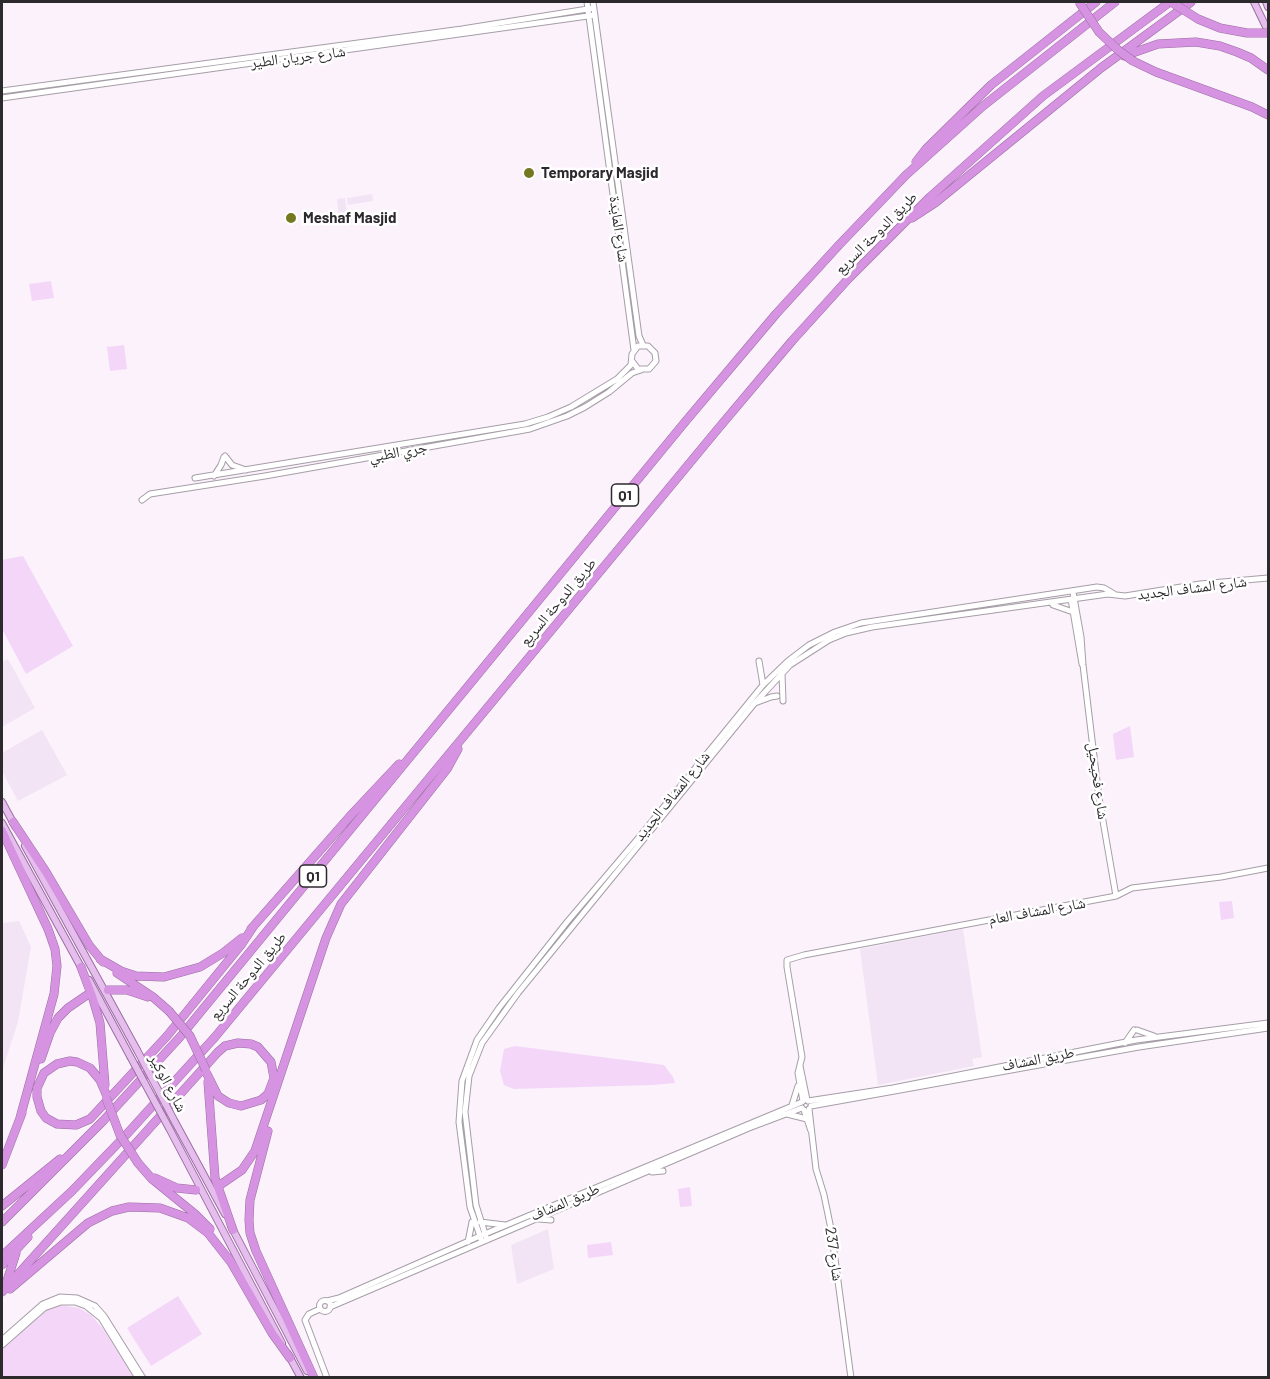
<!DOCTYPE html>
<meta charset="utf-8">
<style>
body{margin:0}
#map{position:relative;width:1270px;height:1379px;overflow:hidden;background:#fbf2fc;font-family:Barlow,sans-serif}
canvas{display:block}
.frame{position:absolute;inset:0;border:3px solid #2d2a2d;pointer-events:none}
</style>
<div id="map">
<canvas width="1270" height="1379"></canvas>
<div class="frame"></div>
</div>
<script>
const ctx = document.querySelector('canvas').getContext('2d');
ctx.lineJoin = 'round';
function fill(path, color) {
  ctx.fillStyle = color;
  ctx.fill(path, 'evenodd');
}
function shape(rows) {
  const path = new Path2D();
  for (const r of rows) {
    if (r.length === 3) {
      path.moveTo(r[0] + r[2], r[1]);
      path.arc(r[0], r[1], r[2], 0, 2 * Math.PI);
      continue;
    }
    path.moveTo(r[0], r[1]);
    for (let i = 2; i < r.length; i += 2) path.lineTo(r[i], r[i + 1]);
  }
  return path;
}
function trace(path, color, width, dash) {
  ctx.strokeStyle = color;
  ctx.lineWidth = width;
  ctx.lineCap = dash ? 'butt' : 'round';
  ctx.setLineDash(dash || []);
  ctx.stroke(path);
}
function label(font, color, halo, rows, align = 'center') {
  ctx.font = font + ' Barlow,"Noto Naskh Arabic",sans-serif';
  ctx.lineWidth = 5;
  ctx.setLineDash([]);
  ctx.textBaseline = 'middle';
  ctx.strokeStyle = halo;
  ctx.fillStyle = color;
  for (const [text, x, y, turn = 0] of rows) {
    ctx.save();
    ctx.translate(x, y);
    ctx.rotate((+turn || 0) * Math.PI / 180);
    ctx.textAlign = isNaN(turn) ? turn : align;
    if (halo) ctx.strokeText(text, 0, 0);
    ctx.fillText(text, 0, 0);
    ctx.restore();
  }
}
fill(shape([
 [372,194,373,201,348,205,347,198],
 [345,198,347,216,339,217,337,199],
 [374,214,375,219,349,223,348,218],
 [8,659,35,708,2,727,2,662],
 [42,730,67,775,18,801,2,771,2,753],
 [19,921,31,947,18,1022,2,1071,2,923],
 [963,929,982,1057,972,1059,974,1066,878,1085,860,949],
 [548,1229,554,1269,517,1284,511,1245]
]), '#f2e4f4');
fill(shape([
 [51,281,54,298,32,301,29,284],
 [124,345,127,369,110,371,107,347],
 [23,556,73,646,26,674,2,629,2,560],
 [1130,726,1134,757,1116,760,1113,734],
 [1232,901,1234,918,1221,920,1219,902],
 [515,1046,664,1065,673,1077,675,1083,653,1085,514,1089,504,1085,500,1071,504,1049],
 [690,1187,692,1206,680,1207,678,1189],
 [611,1242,613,1255,588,1258,587,1245],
 [178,1296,202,1334,151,1366,127,1328],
 [58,1305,79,1308,91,1315,104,1330,134,1377,2,1377,2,1346,43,1311]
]), '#f4d6f8');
const minor = shape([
 [587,2,634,350],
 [593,2,639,336,643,345],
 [2,91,462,29,594,8],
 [2,98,595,15],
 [225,456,232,465,246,470],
 [214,476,221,465,224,457],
 [195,478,525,424,548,417,571,407,617,379,631,365,632,354,638,346,648,346,655,353,656,361,649,369,638,369,632,361],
 [142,500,150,494,265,476,530,429,567,416,585,407,609,392,632,373,641,370],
 [1073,592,1081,637,1083,665,1099,798,1116,896],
 [1071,599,1082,664],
 [1053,605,1073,612],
 [759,661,763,685],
 [782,673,783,701],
 [755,703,771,697,777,696],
 [1137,1030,1154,1036],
 [1125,1043,1134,1030],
 [800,1066,807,1100],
 [803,1101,798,1073,802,1057,787,967,787,960,804,955,1116,896,1132,888,1221,877,1268,868],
 [808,1101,893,1088,1136,1040,1268,1023],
 [792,1105,798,1086],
 [811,1106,1139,1047,1268,1028],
 [809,1109,816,1169,824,1195,831,1229,851,1378],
 [804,1110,811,1131],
 [787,1114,807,1119],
 [652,1172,663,1171],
 [539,1219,551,1220],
 [480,1222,505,1225],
 [487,1240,476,1205,465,1112,469,1076,482,1043,518,993,754,704,790,665,829,640,846,633,872,627,1108,594,1125,596,1200,584,1268,578],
 [468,1242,472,1222],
 [482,1242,470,1207,459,1122,462,1081,477,1040,499,1008,567,922,640,836,763,685,788,661,809,645,835,632,861,623,1097,587,1104,588,1114,594],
 [325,1306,5.5],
 [327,1301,339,1298,480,1236,802,1102],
 [330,1307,749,1128,802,1108],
 [320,1309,309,1314,305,1320,327,1378],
 [2,1340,43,1304,60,1297,77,1298,95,1306,104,1316,143,1378],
 [2,1345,44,1308,61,1302,75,1302,86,1306,101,1318,138,1378]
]);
const major = shape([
 [1254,2,1268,31],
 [1266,2,1268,7],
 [2,802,15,826],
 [2,823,82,969],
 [25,846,137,1050],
 [89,980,130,1056],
 [175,1122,225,1214],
 [169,1128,282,1343],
 [231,1226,307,1371],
 [288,1354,301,1378]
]);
const highway = shape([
 [1124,56,1158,44,1196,42,1220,46,1237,52,1251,58,1268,70],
 [1133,61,1156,72,1252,107,1268,115],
 [916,162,926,149,991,85,1096,2],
 [912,218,935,203,1101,68,1191,2],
 [13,822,46,872,89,945,103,962],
 [2,831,48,929,55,949,57,966,54,994,20,1118],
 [251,929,352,814,399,764],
 [100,959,121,971,136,976,164,977,200,967,223,953,242,938],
 [81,967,93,999,100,1023,105,1085],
 [117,973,153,997,169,1011],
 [108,990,127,990,148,997],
 [41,1059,50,1033,58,1018,68,1008,87,995],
 [208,1082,215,1178,233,1230],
 [106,1094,100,1080,90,1068,77,1062,70,1061,57,1064,44,1073,37,1088,37,1097,41,1111,46,1118,57,1124,76,1125,90,1119,167,1036,241,945,253,927],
 [268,1131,250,1200,249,1220,250,1233,256,1251,314,1378],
 [138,1163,152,1179,195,1214,210,1229],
 [2,1165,22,1113],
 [155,1178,177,1188,196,1190],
 [220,1185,242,1170,255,1151,326,938,341,904,447,769,458,749],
 [2,1206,60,1159],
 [2,1222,103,1121,180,1037,685,422,776,314,839,245,906,175,983,106,1115,2],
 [2,1256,72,1191,126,1135,215,1037,717,430,792,341,849,278,930,197,1043,96,1170,2],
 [228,1257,272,1333,290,1358],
 [2,1265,28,1237],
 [5,1287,16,1253],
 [10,1289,88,1223,112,1211,129,1207,160,1208,188,1218,208,1233,230,1261],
 [2,1292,218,1052,225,1046,238,1043,251,1044,258,1047,271,1062,274,1078,268,1094,261,1100,241,1106,229,1103,218,1096,207,1074]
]);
trace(minor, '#a69ea7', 7);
trace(major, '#9b6ea2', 8);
trace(highway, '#9b6ea2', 9);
trace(minor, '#fff', 5);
trace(major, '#e6beed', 6);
trace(highway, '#d693e1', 8);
const majorBridge = shape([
 [137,1050,175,1122],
 [130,1056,169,1128]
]);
const highwayBridge = shape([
 [1079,2,1099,32,1118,50,1133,61],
 [1171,2,1198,19,1220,28,1247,33,1268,33],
 [169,1011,190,1036,206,1070],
 [106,1098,120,1135,138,1163]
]);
trace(majorBridge, '#9b6ea2', 8, []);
trace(highwayBridge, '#9b6ea2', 9, []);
trace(majorBridge, '#e6beed', 6);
trace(highwayBridge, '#d693e1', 8);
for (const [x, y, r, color] of [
 [529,173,6,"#747820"],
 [291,218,6,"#747820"]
]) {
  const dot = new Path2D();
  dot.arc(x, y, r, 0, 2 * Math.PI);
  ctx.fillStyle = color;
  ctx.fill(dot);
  trace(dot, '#fff', 2);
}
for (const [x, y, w] of [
 [625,495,27],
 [313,876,27]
]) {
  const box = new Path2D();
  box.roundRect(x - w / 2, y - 11, w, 22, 4.5);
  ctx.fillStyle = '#fff';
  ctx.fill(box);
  trace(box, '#2d2a2d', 1.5);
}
label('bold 14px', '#2d2a2d', null, [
 ["Q1",625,495],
 ["Q1",313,876]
]);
label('15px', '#2d2a2d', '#fff', [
 ["شارع جريان الطير",298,57,-7],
 ["شارع المايدة",619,229,82],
 ["طريق الدوحة السريع",876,233,-45],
 ["جري الظبي",398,452,-10],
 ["شارع المشاف الجديد",1192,588,-7],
 ["طريق الدوحة السريع",558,602,-50],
 ["شارع فحيحيل",1098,781,82],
 ["شارع المشاف الجديد",672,796,-51],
 ["شارع المشاف العام",1037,911,-10],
 ["طريق الدوحة السريع",248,976,-50],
 ["طريق المشاف",1038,1059,-11],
 ["شارع الوكير",168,1083,62],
 ["طريق المشاف",565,1202,-23],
 ["شارع 237",834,1254,82]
]);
label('bold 15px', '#2d2a2d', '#fff', [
 ["Temporary Masjid",541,173],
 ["Meshaf Masjid",303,218]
], 'left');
</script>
